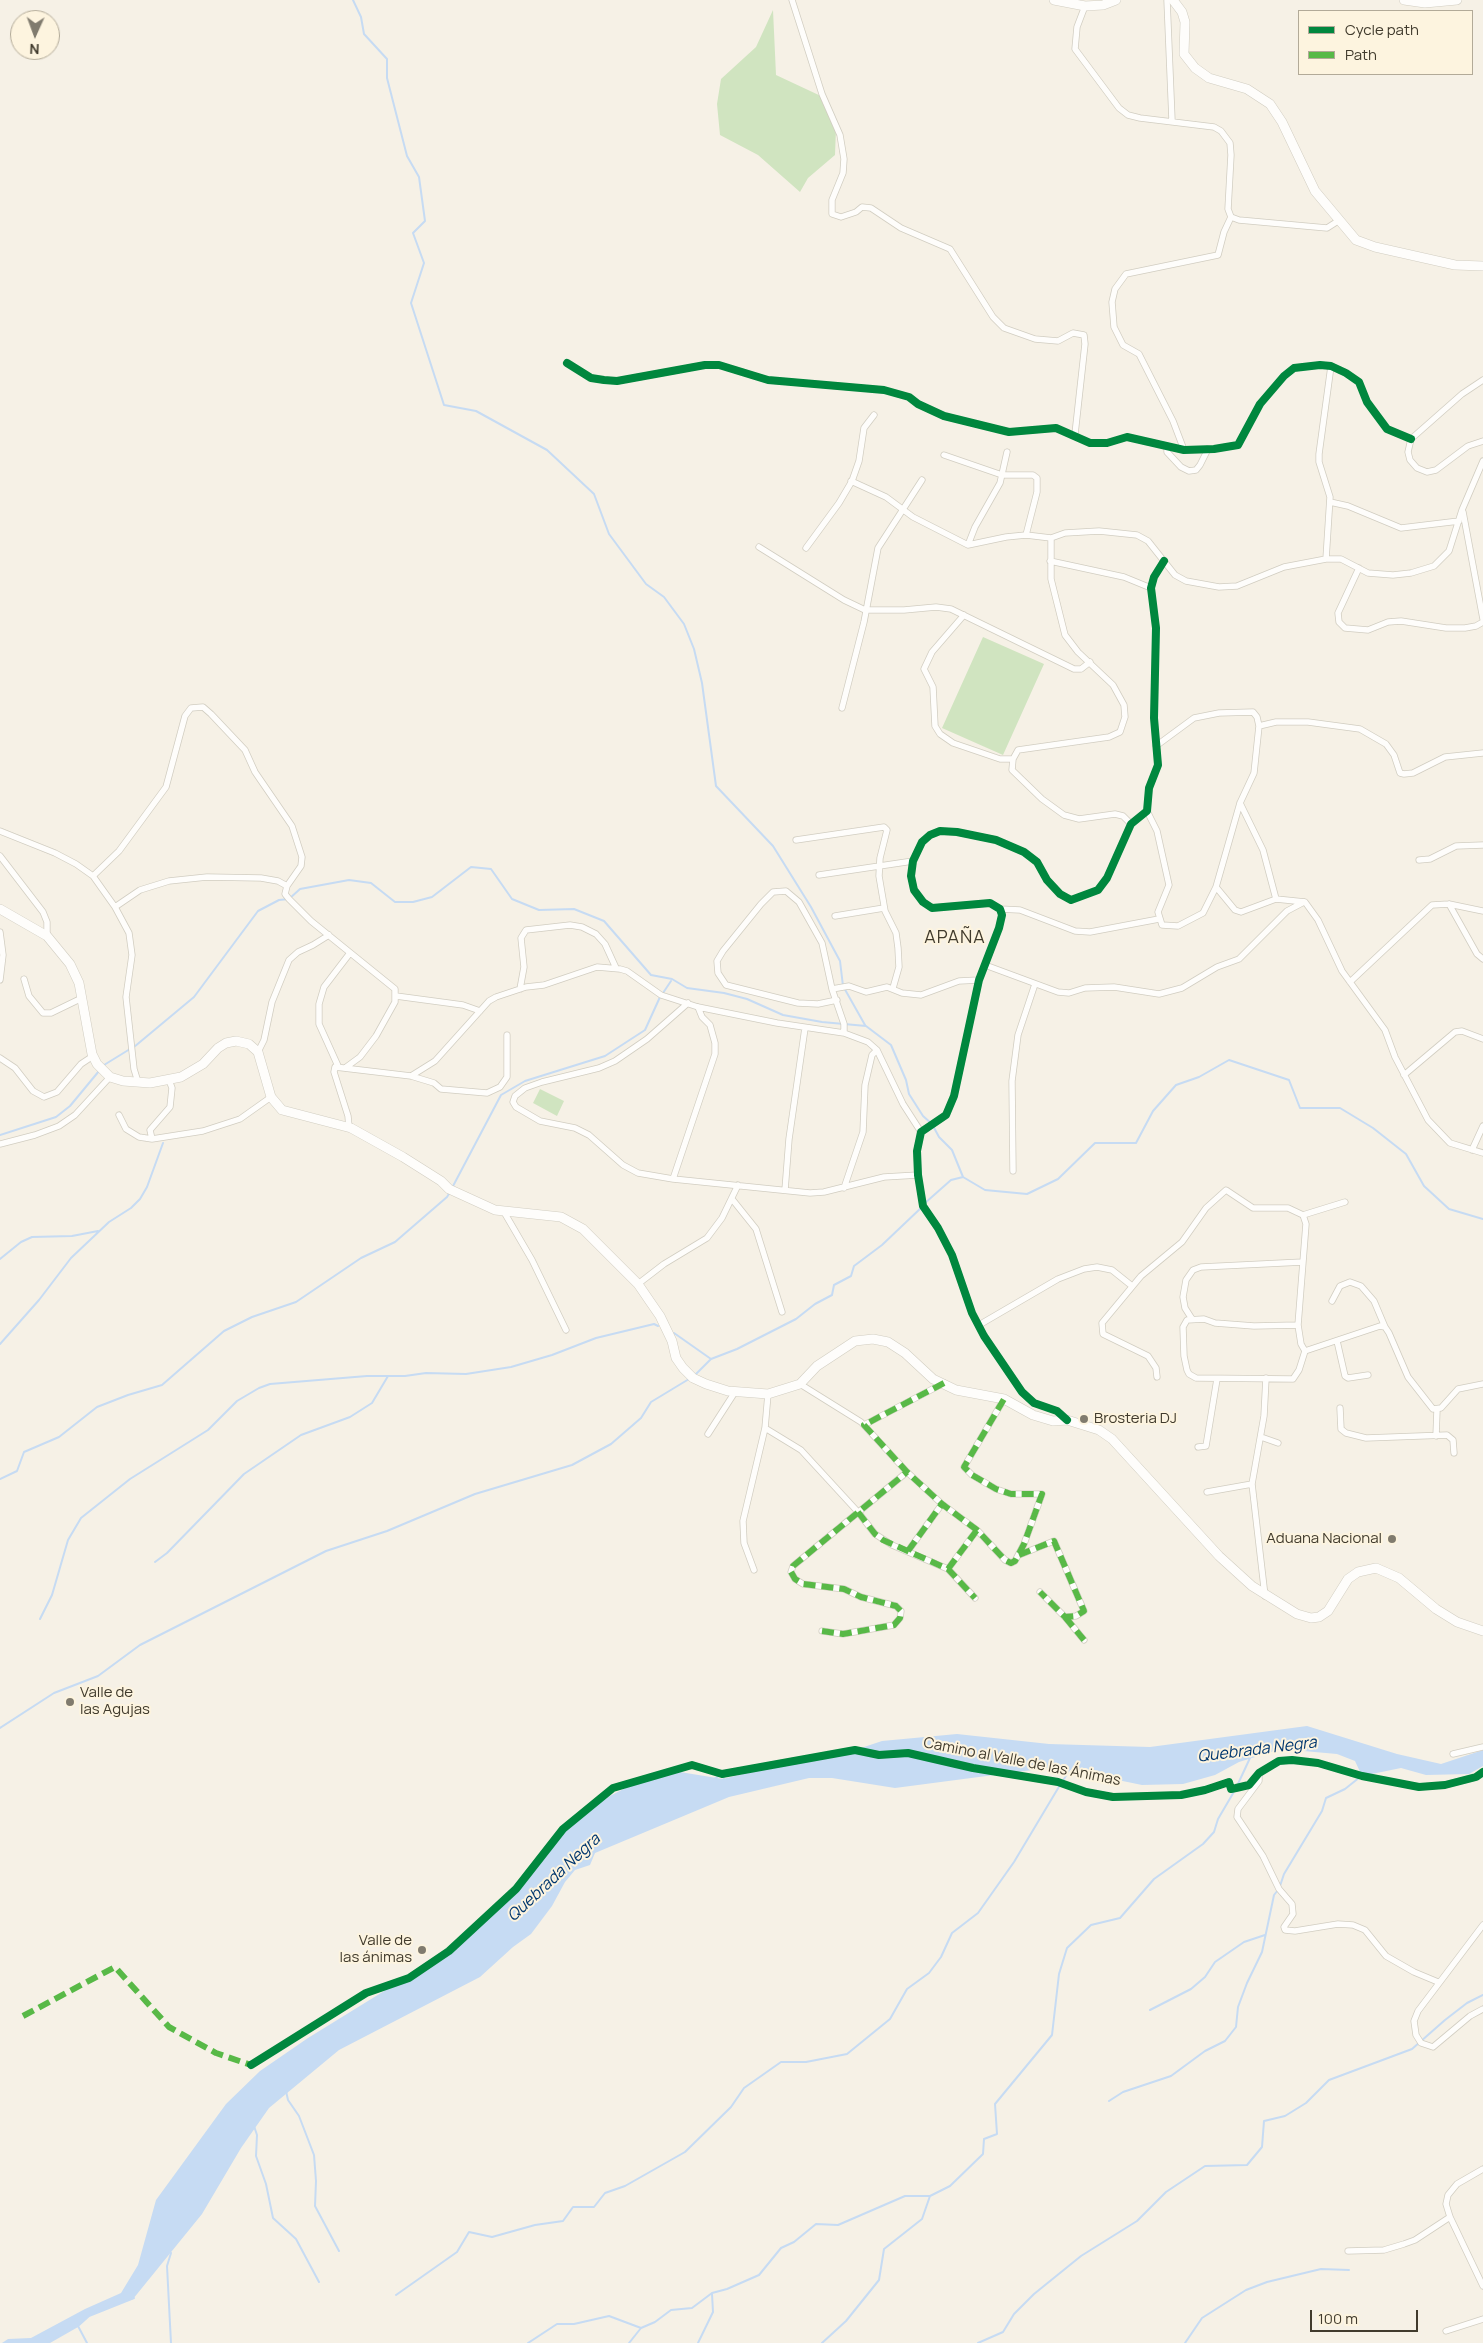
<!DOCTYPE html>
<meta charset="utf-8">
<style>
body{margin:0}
#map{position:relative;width:1483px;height:2343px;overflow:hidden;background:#f6f1e6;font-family:Manrope,sans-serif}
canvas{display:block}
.legend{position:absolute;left:1298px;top:10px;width:175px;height:65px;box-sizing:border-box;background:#fdf4df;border:1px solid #b2aa98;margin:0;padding:6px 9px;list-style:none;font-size:15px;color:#413b2d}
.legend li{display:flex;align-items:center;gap:10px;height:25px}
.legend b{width:25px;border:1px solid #b2aa98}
.north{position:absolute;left:10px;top:10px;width:50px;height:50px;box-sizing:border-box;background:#fdf4df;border:1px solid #b2aa98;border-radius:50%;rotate:182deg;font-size:14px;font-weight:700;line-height:20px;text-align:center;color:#413b2d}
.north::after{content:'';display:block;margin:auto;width:18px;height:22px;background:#807b6e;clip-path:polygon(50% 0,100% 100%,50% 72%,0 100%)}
.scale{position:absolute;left:1310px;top:2310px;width:108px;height:22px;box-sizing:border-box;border:2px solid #413b2d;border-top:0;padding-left:6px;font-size:15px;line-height:18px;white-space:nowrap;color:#413b2d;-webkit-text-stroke:4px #fdf4df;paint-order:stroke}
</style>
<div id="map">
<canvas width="1483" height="2343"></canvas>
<ul class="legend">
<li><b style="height:6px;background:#00873e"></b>Cycle path</li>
<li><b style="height:6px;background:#58b947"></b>Path</li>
</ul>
<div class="north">N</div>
<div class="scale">100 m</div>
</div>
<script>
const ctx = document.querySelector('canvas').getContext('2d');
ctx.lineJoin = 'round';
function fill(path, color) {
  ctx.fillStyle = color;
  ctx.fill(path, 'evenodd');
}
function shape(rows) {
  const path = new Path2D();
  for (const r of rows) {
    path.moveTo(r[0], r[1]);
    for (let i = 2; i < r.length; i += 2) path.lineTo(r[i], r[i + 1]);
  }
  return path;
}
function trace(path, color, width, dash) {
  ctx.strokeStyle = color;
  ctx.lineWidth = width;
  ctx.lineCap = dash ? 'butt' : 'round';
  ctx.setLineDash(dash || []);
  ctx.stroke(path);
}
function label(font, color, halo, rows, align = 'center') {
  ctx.font = font + ' Manrope,sans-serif';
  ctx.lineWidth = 4;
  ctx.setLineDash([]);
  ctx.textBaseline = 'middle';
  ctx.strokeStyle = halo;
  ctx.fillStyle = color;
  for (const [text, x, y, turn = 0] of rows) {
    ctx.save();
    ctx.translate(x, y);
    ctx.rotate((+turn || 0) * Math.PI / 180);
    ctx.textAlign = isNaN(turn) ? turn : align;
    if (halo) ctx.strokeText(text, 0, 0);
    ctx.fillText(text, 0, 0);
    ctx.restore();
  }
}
fill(shape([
 [773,10,776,75,823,97,836,128,835,155,808,178,800,192,758,155,720,135,717,104,721,79,756,47],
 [983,637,1044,664,1003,755,942,728],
 [540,1089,564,1101,557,1116,533,1103]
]), '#d0e4c0');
fill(shape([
 [1307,1726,1397,1754,1441,1764,1483,1750,1483,1766,1469,1774,1426,1775,1401,1768,1362,1776,1355,1761,1337,1754,1281,1749,1239,1762,1215,1775,1183,1784,1142,1785,1055,1767,895,1788,832,1778,809,1778,729,1797,595,1853,590,1865,575,1870,565,1882,552,1906,531,1934,513,1947,480,1977,339,2050,269,2108,241,2148,202,2214,133,2299,89,2316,78,2326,48,2343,2,2343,8,2339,31,2338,85,2309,121,2293,138,2265,156,2200,226,2104,260,2071,308,2038,449,1951,516,1889,563,1829,608,1797,643,1779,680,1772,723,1779,806,1758,855,1750,882,1741,957,1734,1049,1744,1150,1747]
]), '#c6dbf3');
trace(shape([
 [353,0,361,17,364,34,387,59,387,78,407,156,419,177,425,221,413,233,424,263,411,303,444,405,476,411,547,450,594,494,609,534,646,584,664,597,684,624,694,649,702,683,716,786,773,846,811,907,840,961,843,986,865,1025],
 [663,993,671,981],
 [134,1047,194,997,258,911,279,900,289,899,300,889,349,880,371,883,395,902,413,902,432,897,471,867,491,869,512,899,539,910,574,909,604,921,651,975,672,979,687,988,724,993,747,999,783,1015,822,1022,866,1026,891,1045,906,1080,909,1094,923,1116,932,1124,939,1137,952,1150,963,1177,985,1190,1027,1194,1058,1179,1095,1143,1136,1143,1153,1111,1176,1085,1199,1077,1229,1060,1289,1080,1300,1108,1340,1108,1373,1128,1406,1154,1424,1186,1449,1209,1483,1219],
 [104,1065,130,1049],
 [0,1135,56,1117,70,1106,99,1071],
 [452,1188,501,1095,525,1081,605,1056,645,1030,660,997],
 [925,1203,951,1180,963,1177],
 [0,1259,21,1242,32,1237,72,1236,98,1231],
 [674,1333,711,1359],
 [0,1344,39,1300,71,1258,109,1222,131,1208,140,1199,147,1187,163,1143],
 [695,1375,711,1359,737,1349,796,1319,815,1304,832,1295,834,1285,851,1276,854,1266,882,1245,922,1207],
 [0,1479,17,1471,24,1452,59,1437,97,1407,128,1395,162,1385,224,1331,252,1317,296,1302,361,1258,395,1242,447,1197,450,1192],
 [155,1562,167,1553,244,1474,301,1435,350,1417,372,1403,388,1376],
 [40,1619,52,1595,68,1540,81,1518,130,1479,208,1430,237,1401,259,1388,270,1384,367,1376,405,1376,426,1373,466,1374,511,1367,552,1355,596,1338,654,1324,658,1326],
 [0,1728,54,1693,98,1676,140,1645,326,1551,387,1531,475,1494,572,1465,611,1444,641,1418,651,1402,689,1379],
 [714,1779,722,1774,724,1779],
 [1063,1781,1069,1770],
 [1237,1786,1250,1758],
 [1280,1886,1284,1874,1322,1811,1326,1798,1345,1789,1360,1777],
 [1150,2010,1191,1989,1205,1977,1215,1962,1244,1942,1265,1935],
 [286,2091,288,2100,299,2116,314,2155,316,2181,315,2206,339,2251],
 [1109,2101,1123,2092,1171,2076,1205,2051,1225,2041,1236,2027,1238,2007,1247,1983,1262,1952,1274,1895,1278,1890],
 [254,2126,257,2135,256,2156,266,2184,273,2218,296,2239,319,2282],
 [171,2253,167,2266,171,2343],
 [396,2295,457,2252,469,2232,492,2237,535,2225,563,2221,573,2207,594,2207,605,2193,625,2186,685,2152,731,2107,744,2088,781,2062,806,2062,847,2054,890,2019,907,1989,929,1973,941,1957,952,1933,978,1913,1014,1862,1060,1785],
 [78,2326,87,2343],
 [48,2343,78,2326,89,2316,134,2298],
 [528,2343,557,2324,574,2324,609,2316,641,2328,655,2322,671,2310,692,2308,712,2293,727,2289,759,2275,781,2248,794,2242,816,2224,838,2225,905,2196,929,2196],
 [629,2343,641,2328],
 [698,2343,713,2312,712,2294],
 [822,2343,846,2321,879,2280,884,2249,922,2219,930,2196,950,2186,983,2154,984,2139,997,2134,995,2104,1052,2035,1059,1974,1067,1948,1091,1925,1120,1918,1154,1879,1203,1844,1214,1832,1218,1819,1235,1790],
 [978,2343,1003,2332,1014,2314,1034,2294,1081,2256,1137,2221,1166,2192,1205,2166,1247,2165,1262,2147,1264,2121,1285,2116,1306,2103,1329,2080,1412,2049,1445,2020,1467,2003,1483,1995],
 [1185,2343,1202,2318,1246,2290,1267,2282,1321,2269,1349,2270]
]), '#c6dbf3', 2);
const street = shape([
 [792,0,822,94,840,135,844,159,843,173,832,200,832,214,841,217,856,212,862,207,871,208,901,228,950,249,993,317,1004,328,1035,339,1058,341,1073,333,1084,335,1085,344,1075,434],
 [1167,0,1172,120],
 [1085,6,1077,27,1075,49,1119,108,1128,115,1140,118,1214,127,1221,131,1230,143,1231,155,1228,209,1231,217,1224,232,1218,255,1126,274,1115,289,1112,302,1114,327,1123,345,1139,354,1173,421,1184,450],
 [1231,217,1239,220,1327,228,1338,221],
 [567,363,591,378,604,380,617,381,705,365,719,365,768,380,884,390,909,397,918,404,944,416,1009,432,1056,428,1090,443,1107,443,1127,437,1184,450,1214,449,1238,445,1260,404,1284,376,1294,368,1320,365,1331,366,1346,373,1359,382,1367,402,1387,429,1411,439],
 [1483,380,1462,394,1411,439,1408,452,1410,460,1417,468,1427,472,1436,470,1468,446,1483,441],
 [1167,446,1167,452,1181,467,1189,471,1196,470,1200,465,1208,449],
 [944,455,1002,475,1033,475,1037,478,1037,492,1026,535],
 [851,481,886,497,913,517,968,545,1006,537,1026,535,1051,538,1065,533,1099,531,1137,535,1148,541,1175,575,1186,581,1219,587,1237,586,1284,567,1326,559,1341,559,1368,573,1393,575,1411,573,1434,566,1449,551,1462,510,1483,461],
 [1330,502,1348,506,1401,528,1459,521],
 [1463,512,1483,619],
 [1051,538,1051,579,1065,635,1078,652,1113,685,1124,705,1125,717,1120,732,1109,737,1018,750,1013,759,1012,770,1042,799,1064,815,1079,819,1115,814,1123,816,1131,824],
 [968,545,975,527,1000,483,1007,452],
 [759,547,844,600,865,610,904,610,936,607,951,609,1074,669,1081,669,1090,662],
 [806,548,839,503,852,481,859,461,864,428,874,415],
 [1326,559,1330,497,1319,462,1319,454,1331,366],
 [1050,561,1124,577,1151,588],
 [1359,568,1338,613,1339,622,1345,628,1368,630,1388,622,1401,621,1446,628,1465,628,1476,626,1483,622],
 [964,615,932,652,924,669,933,687,935,726,940,734,953,743,1000,759,1013,759],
 [842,708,864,622,878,548,922,480],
 [1259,726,1276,722,1308,722,1360,729,1386,744,1394,755,1400,773,1404,774,1413,773,1445,757,1483,753],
 [1156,746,1194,718,1219,713,1253,712,1257,717,1259,726,1254,773,1240,803,1216,887],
 [1240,803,1263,850,1276,899],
 [1147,811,1157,831,1169,885,1158,912,1162,925,1178,926,1203,913,1216,887,1235,910,1241,912,1276,899,1305,902,1318,920,1342,971,1385,1030,1395,1057,1428,1120,1450,1143,1483,1153],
 [0,831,55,853,76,864,93,876,115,907,129,933,132,955,126,997,134,1069,138,1082],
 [796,840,884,827,887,830,880,858,879,876,885,911,896,933,898,948,899,967,893,988],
 [0,856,43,912,47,922,47,936],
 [1419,860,1430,859,1456,846,1483,845],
 [819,875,913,861],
 [93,876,119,851,166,787,185,716,191,708,203,707,211,714,245,750,255,772,292,826,302,857,301,866,287,886,278,881,261,878,207,877,169,881,140,890,115,907],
 [287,886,285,894,289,899,311,921,395,989,395,1002,376,1036,360,1057,345,1068],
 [1449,904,1477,954,1483,959],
 [1000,909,1020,910,1075,931,1090,932,1159,919],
 [835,916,884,908],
 [0,932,3,955,0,980],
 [985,965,1058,992,1069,993,1085,988,1114,987,1159,994,1182,988,1217,967,1239,959,1287,911,1304,902],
 [24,979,29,996,43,1013,51,1013,82,998],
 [1350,982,1432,905,1449,904,1483,911],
 [520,989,524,967,521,938,526,930,570,925,582,927,596,934,605,944,616,968],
 [832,989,822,943,799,902,786,891,773,892,761,904,723,951,717,961,718,973,726,985,798,1003,818,1004,837,1000],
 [396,996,463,1005,480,1011],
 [688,1003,647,1039,615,1061,599,1068,542,1082,525,1088,515,1096,513,1102,516,1107,540,1121,575,1128,589,1135,623,1165,638,1173,673,1179,810,1193,824,1192,884,1177,918,1175],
 [844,1033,844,1024,832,989,849,986,866,992,887,987,902,993,921,995,959,981,979,980],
 [258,1052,264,1040,272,1002,289,960,298,952,313,945,329,935],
 [0,1058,15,1068,33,1091,44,1097,57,1092,81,1064,93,1056],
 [338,1066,319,1024,319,1004,324,987,350,953],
 [1404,1075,1455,1032,1462,1031,1483,1039],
 [411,1076,435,1061,489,1001,496,997,526,987,544,985,597,967,620,969,627,971,661,995,698,1007,777,1023,844,1033,868,1042,877,1050,903,1104,921,1132],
 [119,1115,126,1129,139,1137,152,1139,203,1131,240,1119,271,1097],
 [349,1127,348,1116,334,1072,335,1067,411,1076,434,1083,441,1089,487,1093,500,1087,507,1077,507,1035],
 [152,1139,150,1130,170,1107,172,1088,169,1080],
 [0,1144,35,1135,59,1126,75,1115,110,1077],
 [1472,1150,1483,1126],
 [1013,1171,1012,1081,1018,1035,1035,984],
 [673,1179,715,1054,715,1043,710,1025,702,1017,698,1007],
 [844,1188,863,1132,865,1085,872,1055,877,1050],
 [785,1190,789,1139,805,1028],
 [732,1199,756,1229,782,1312],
 [504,1212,532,1260,566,1330],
 [1303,1215,1345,1202],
 [638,1284,664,1264,707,1238,722,1218,738,1185],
 [1332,1301,1340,1286,1350,1282,1361,1286,1374,1301,1385,1327],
 [1192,1319,1185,1308,1183,1297,1186,1280,1193,1270,1201,1267,1303,1262],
 [979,1325,1058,1279,1084,1269,1097,1267,1112,1270,1132,1286],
 [1298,1325,1254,1326,1215,1323,1204,1319,1187,1320,1183,1327,1184,1356,1187,1370,1189,1374,1196,1378,1293,1379,1299,1370,1305,1351,1380,1326,1385,1327,1389,1333,1408,1377,1433,1409,1441,1408,1458,1389,1483,1384],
 [1337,1341,1345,1376,1348,1378,1368,1375],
 [1157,1377,1156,1368,1148,1356,1103,1334,1102,1323,1141,1276,1182,1242,1206,1208,1226,1190,1253,1208,1288,1208,1303,1215,1306,1224,1298,1325,1301,1344,1305,1351],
 [800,1384,861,1422,907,1472,942,1504,977,1530,1005,1560,1011,1563,1015,1561,1024,1544,1042,1494,1011,1494,996,1489,972,1475,964,1467,1004,1399],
 [1340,1408,1341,1429,1346,1433,1366,1438,1447,1435,1453,1440,1454,1453],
 [1067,1420,1057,1411,1034,1403,1022,1392,984,1336,972,1313,952,1255,938,1228,923,1206,918,1175,917,1151,921,1132,946,1115,954,1096,979,980,999,928,1002,915,1000,909,990,903,932,908,923,902,914,890,911,876,913,861,922,842,930,835,940,831,957,832,996,840,1024,852,1037,862,1047,880,1060,894,1071,900,1098,890,1107,878,1131,824,1147,811,1149,788,1158,765,1154,718,1156,628,1151,588,1154,577,1164,561],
 [864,1425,944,1383],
 [765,1428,801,1450,858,1512,875,1534,892,1545,948,1569,975,1598],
 [708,1434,735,1392],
 [1436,1436,1437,1410],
 [1261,1437,1278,1443],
 [1198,1447,1206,1446,1217,1379],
 [1207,1492,1252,1484],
 [908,1551,942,1504],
 [1019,1555,1054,1541,1084,1611,1076,1616,1065,1617,1040,1592],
 [948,1569,977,1530],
 [754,1570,744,1543,743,1521,765,1428,768,1394],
 [1265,1596,1252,1484,1264,1416,1266,1378],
 [1065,1617,1084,1640],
 [822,1631,843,1634,894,1625,900,1618,901,1611,896,1606,861,1597,844,1589,803,1584,795,1579,791,1572,793,1566,907,1472],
 [1453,1754,1483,1747],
 [1259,1774,1259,1781,1238,1809,1237,1817,1263,1856,1279,1889,1292,1904,1293,1914,1284,1927,1285,1930,1295,1931,1338,1924,1353,1925,1365,1930,1386,1956,1414,1972,1438,1982],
 [1483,1925,1418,2011,1414,2021,1416,2035,1421,2043,1433,2047,1470,2016,1483,2009],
 [251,2065,366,1993,409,1978,449,1951,516,1889,563,1829,613,1788,692,1765,722,1774,855,1750,879,1755,908,1753,973,1768,1058,1782,1086,1792,1113,1797,1181,1795,1205,1790,1229,1782,1231,1789,1236,1788,1249,1785,1259,1773,1279,1761,1292,1760,1318,1763,1362,1776,1419,1787,1445,1785,1476,1777,1483,1772],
 [1483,2169,1457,2184,1448,2195,1446,2204,1450,2217,1483,2286],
 [1348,2251,1384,2250,1404,2244,1415,2240,1450,2217],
 [1446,2331,1483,2319]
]);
const secondary = shape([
 [1054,0,1085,6,1103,5,1116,0],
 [1173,0,1182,12,1185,22,1184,54,1195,68,1209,78,1247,89,1270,104,1282,122,1315,191,1356,240,1375,247,1455,265,1483,266],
 [1404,0,1425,3,1457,0],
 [0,909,47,936,70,964,79,983,92,1054,97,1064,110,1077,123,1081,150,1083,181,1077,203,1064,218,1048,226,1043,236,1041,249,1044,258,1052,271,1097,282,1110,351,1128,403,1157,441,1181,449,1189,495,1210,561,1217,583,1229,638,1284,651,1303,660,1316,672,1341,676,1358,683,1368,693,1378,706,1384,728,1391,768,1394,800,1384,817,1366,855,1341,873,1339,888,1342,905,1353,933,1379,956,1390,1004,1399,1033,1415,1053,1421,1067,1420,1099,1430,1112,1439,1219,1556,1252,1586,1297,1614,1311,1618,1319,1617,1328,1611,1348,1579,1358,1572,1376,1568,1399,1578,1436,1609,1457,1622,1483,1631]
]);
trace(street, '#d1cdc1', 7);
trace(secondary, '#d1cdc1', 10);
trace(street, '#fefdfb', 5.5);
trace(secondary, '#fefdfb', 9);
trace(shape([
 [944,1383,864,1425,907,1472,942,1504,977,1530,1005,1560,1011,1563,1015,1561,1024,1544,1042,1494,1011,1494,996,1489,972,1475,964,1467,1004,1399],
 [858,1512,875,1534,883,1540,948,1569,975,1598],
 [908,1551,942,1504],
 [1019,1555,1054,1541,1084,1611,1076,1616,1065,1617,1040,1592],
 [948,1569,977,1530],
 [1065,1617,1084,1640],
 [822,1631,843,1634,894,1625,900,1618,901,1611,896,1606,861,1597,844,1589,803,1584,795,1579,791,1572,793,1566,907,1472],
 [23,2016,115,1967,169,2027,216,2053,251,2065]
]), '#58b947', 6, [12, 6]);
trace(shape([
 [567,363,591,378,604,380,617,381,705,365,719,365,768,380,884,390,909,397,918,404,944,416,1009,432,1056,428,1090,443,1107,443,1127,437,1184,450,1214,449,1238,445,1260,404,1284,376,1294,368,1320,365,1331,366,1346,373,1359,382,1367,402,1387,429,1411,439],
 [1067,1420,1057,1411,1034,1403,1022,1392,984,1336,972,1313,952,1255,938,1228,923,1206,918,1175,917,1151,921,1132,946,1115,954,1096,979,980,999,928,1002,915,1000,909,990,903,932,908,923,902,914,890,911,876,913,861,922,842,930,835,940,831,957,832,996,840,1024,852,1037,862,1047,880,1060,894,1071,900,1098,890,1107,878,1131,824,1147,811,1149,788,1158,765,1154,718,1156,628,1151,588,1154,577,1164,561],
 [251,2065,366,1993,409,1978,449,1951,516,1889,563,1829,613,1788,692,1765,722,1774,855,1750,879,1755,908,1753,973,1768,1058,1782,1086,1792,1113,1797,1181,1795,1205,1790,1229,1782,1231,1789,1236,1788,1249,1785,1259,1773,1279,1761,1292,1760,1318,1763,1362,1776,1419,1787,1445,1785,1476,1777,1483,1772]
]), '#00873e', 8);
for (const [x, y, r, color] of [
 [1084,1419,5,"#807b6e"],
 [1392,1539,5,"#807b6e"],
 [70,1702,5,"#807b6e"],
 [422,1950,5,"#807b6e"]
]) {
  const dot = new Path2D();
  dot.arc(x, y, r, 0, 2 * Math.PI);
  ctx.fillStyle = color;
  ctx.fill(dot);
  trace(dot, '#fdf4df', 2);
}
label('15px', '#413b2d', '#fdf4df', [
 ["Brosteria DJ",1094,1419],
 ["Aduana Nacional",1382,1539,"right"],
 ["Valle de",80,1693],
 ["las Agujas",80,1710],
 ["Valle de",412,1941,"right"],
 ["las ánimas",412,1958,"right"]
], 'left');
label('15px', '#413b2d', '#fdf4df', [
 ["Camino al Valle de las Ánimas",1022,1762,11]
]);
label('italic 16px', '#00376f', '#fdf4df', [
 ["Quebrada Negra",1257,1750,-7],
 ["Quebrada Negra",554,1878,-43]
]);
ctx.letterSpacing = '1px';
label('18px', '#413b2d', '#fdf4df', [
 ["APAÑA",955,938]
]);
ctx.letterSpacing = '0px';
</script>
